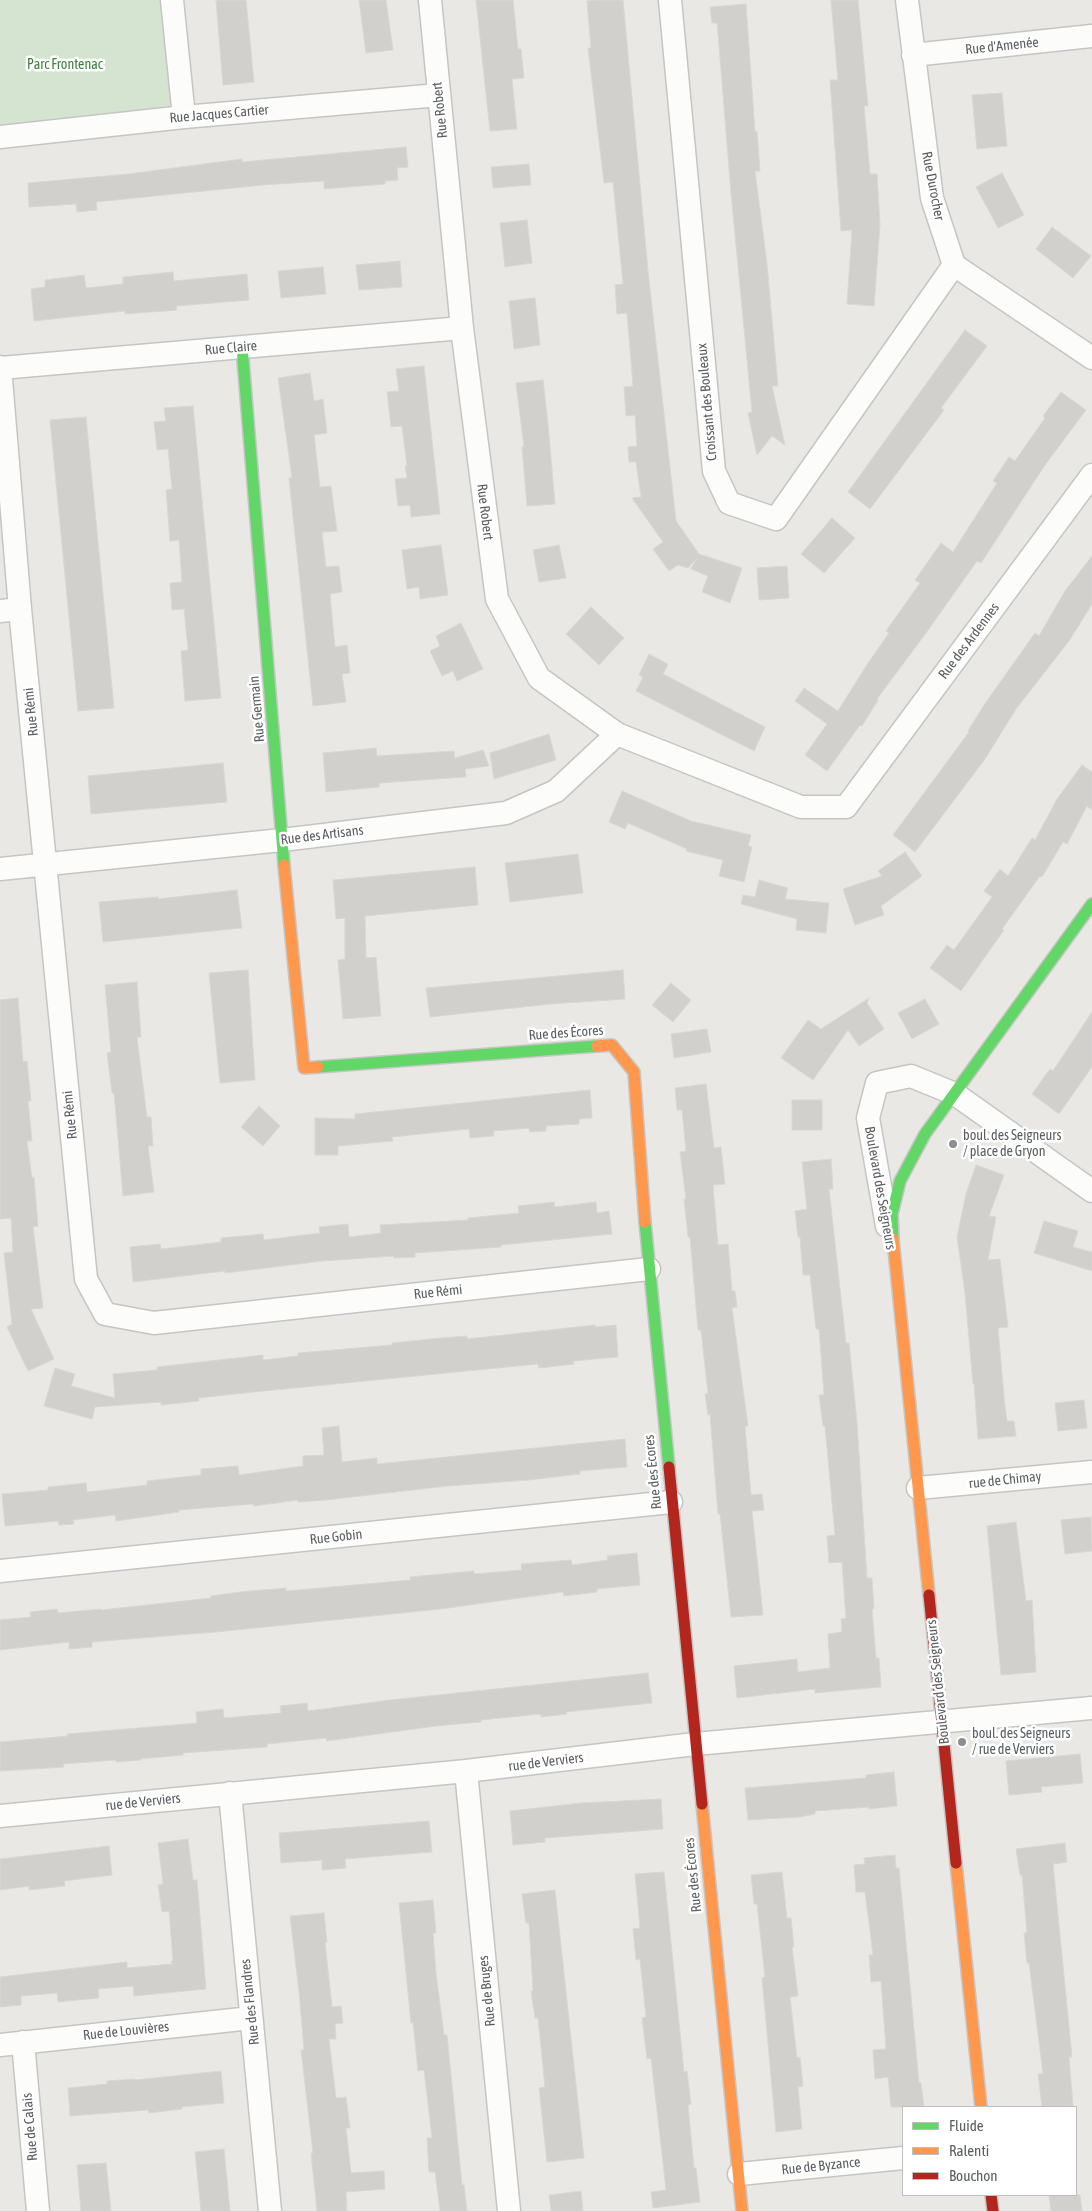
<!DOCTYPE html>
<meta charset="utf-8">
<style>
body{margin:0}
#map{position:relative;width:1092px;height:2211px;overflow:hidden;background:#eae8e4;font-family:"Asap Condensed",sans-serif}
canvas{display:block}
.legend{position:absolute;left:902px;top:2106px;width:175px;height:90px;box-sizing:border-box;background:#fff;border:1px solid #bdbfc0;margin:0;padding:6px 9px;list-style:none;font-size:15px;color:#5a5e61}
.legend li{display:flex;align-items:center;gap:10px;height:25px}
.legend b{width:25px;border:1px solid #bdbfc0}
</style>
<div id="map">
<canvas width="1092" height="2211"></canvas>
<ul class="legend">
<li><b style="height:6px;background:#63d668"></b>Fluide</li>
<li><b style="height:6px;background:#ff974d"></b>Ralenti</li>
<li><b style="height:6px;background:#b3261e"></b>Bouchon</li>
</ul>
</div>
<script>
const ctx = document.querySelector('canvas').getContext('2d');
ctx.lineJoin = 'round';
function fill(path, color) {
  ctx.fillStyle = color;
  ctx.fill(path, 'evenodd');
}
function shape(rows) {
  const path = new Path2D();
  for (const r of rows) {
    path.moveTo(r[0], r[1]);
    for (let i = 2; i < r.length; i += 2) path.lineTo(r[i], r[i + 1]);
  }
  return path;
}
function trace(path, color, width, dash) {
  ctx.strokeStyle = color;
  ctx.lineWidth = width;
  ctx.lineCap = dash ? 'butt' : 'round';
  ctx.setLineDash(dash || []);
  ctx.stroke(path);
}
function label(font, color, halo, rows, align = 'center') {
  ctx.font = font + ' "Asap Condensed",sans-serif';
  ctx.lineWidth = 5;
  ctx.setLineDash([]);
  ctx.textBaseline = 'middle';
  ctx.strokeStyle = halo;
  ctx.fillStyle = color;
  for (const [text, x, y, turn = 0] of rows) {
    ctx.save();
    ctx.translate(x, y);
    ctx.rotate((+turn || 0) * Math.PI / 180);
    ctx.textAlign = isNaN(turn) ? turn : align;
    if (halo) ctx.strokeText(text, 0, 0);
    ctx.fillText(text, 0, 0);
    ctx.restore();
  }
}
fill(shape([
 [0,0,172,0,184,117,0,137]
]), '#d4e4d0');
const building = shape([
 [216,0,246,0,254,82,223,85,216,0],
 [359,0,386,0,393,50,366,53,359,0],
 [476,0,513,0,518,49,521,49,524,78,512,79,517,129,490,131,476,0],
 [596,0,623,0,648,271,676,521,699,554,742,568,730,603,702,592,708,576,691,569,697,558,688,568,678,565,669,571,653,549,663,542,632,498,641,497,636,462,629,462,628,447,637,446,635,415,626,416,624,387,633,386,627,313,617,314,615,285,623,284,613,182,604,183,588,48,591,48,587,1,596,0],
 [831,0,858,0,868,106,864,106,870,174,877,174,880,225,874,306,847,304,852,230,841,231,830,80,838,80,831,0],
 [746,4,755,132,757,131,760,171,755,171,767,264,778,386,772,386,785,445,772,436,757,455,748,413,752,412,731,193,720,58,717,23,712,23,710,7,746,4],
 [1002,93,1007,146,977,149,972,95,1002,93],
 [406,147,408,167,397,168,398,180,385,181,385,184,324,189,324,181,263,185,96,202,97,210,77,212,76,204,29,207,28,183,128,174,242,159,242,162,406,147],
 [529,164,531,185,493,188,491,167,529,164],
 [1002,173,1024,215,998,228,976,187,1002,173],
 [527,220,532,263,505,267,500,223,527,220],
 [1052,227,1091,256,1073,278,1036,249,1052,227],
 [400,261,402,287,359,290,356,265,400,261],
 [323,267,326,294,281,298,278,271,323,267],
 [173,272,174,281,247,274,249,300,176,306,177,310,125,314,125,311,34,321,31,289,45,287,45,280,84,275,86,288,123,284,123,277,173,272],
 [535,298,540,345,514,349,509,301,535,298],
 [965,330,987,346,941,408,944,410,870,509,848,492,965,330],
 [424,366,440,514,411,517,410,505,398,506,395,479,407,478,405,466,407,466,402,426,391,427,387,392,399,391,396,369,424,366],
 [310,373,314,401,323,399,327,433,314,435,320,487,331,486,337,531,322,532,326,567,339,566,342,592,330,594,335,647,347,645,350,673,342,674,346,702,313,706,289,478,292,478,278,378,310,373],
 [543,380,548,424,555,504,527,506,522,447,524,447,516,383,543,380],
 [1061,392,1086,410,1045,465,981,563,977,561,926,633,877,699,878,700,862,726,860,725,827,771,805,755,827,724,795,701,804,688,838,711,868,663,889,633,886,631,920,583,915,580,941,543,953,552,997,483,993,481,1009,457,1015,461,1045,418,1043,416,1061,392],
 [193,406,221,698,185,701,181,651,188,650,184,609,172,610,170,583,182,582,179,540,170,541,166,490,172,489,168,449,157,450,154,422,166,421,164,408,193,406],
 [86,417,114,708,78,711,50,420,86,417],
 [832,518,855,538,824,573,801,554,832,518],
 [441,545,448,595,420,599,419,587,407,589,402,550,441,545],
 [559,545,566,578,539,582,533,550,559,545],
 [1092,556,1092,604,1069,641,1016,709,985,759,915,852,893,835,969,732,968,731,984,705,1035,633,1039,636,1065,591,1092,556],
 [787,566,789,598,759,600,757,568,787,566],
 [591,607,624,638,599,665,566,634,591,607],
 [461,623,483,669,457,681,453,671,442,676,430,651,440,646,436,636,461,623],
 [649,654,668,664,663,674,765,727,754,751,636,691,643,677,639,675,649,654],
 [549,734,556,760,494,779,490,753,549,734],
 [376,748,377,756,454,751,455,758,483,750,489,766,465,769,466,777,379,783,379,787,326,792,323,753,376,748],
 [223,763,227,802,91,814,88,776,223,763],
 [1082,765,1092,772,1092,810,1087,806,1067,844,1063,842,1042,877,1040,876,1002,929,1004,930,961,991,930,968,947,945,954,950,992,897,984,891,1000,869,1008,876,1032,838,1035,840,1057,799,1082,765],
 [622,791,691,821,751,835,748,846,752,847,744,882,719,876,723,860,686,851,687,849,628,823,625,829,609,822,622,791],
 [905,852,922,876,881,906,884,915,855,925,843,889,882,876,878,871,905,852],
 [578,854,583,893,510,902,505,863,578,854],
 [475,867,478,905,365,916,366,958,376,957,381,1016,343,1019,338,960,345,959,345,918,336,919,333,880,475,867],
 [759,880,788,888,785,899,829,903,826,933,796,930,797,919,741,904,743,895,755,897,759,880],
 [237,890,242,928,103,942,99,902,158,897,158,899,237,890],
 [248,970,255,1080,220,1083,209,973,248,970],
 [623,970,625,999,551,1004,430,1017,426,988,623,970],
 [137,982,141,1037,137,1037,147,1117,151,1117,153,1146,148,1146,154,1192,123,1196,114,1093,112,1093,107,1053,111,1052,105,985,137,982],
 [671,983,691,1000,673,1022,652,1005,671,983],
 [18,998,23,1062,27,1061,31,1101,28,1101,32,1141,27,1141,32,1178,34,1177,38,1226,33,1227,43,1308,31,1309,54,1359,28,1371,7,1327,12,1324,4,1253,13,1252,11,1218,0,1219,0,1000,18,998],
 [869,998,867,1003,884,1029,859,1046,848,1030,813,1080,781,1058,808,1020,821,1029,869,998],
 [925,999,939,1024,912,1039,898,1013,925,999],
 [1092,1012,1092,1067,1059,1114,1032,1094,1050,1069,1053,1071,1092,1012],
 [707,1029,711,1052,674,1058,671,1034,707,1029],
 [706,1084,714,1148,721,1147,725,1184,713,1185,718,1245,728,1244,732,1291,735,1291,737,1307,732,1308,748,1426,745,1426,751,1495,762,1494,764,1510,752,1511,763,1615,731,1617,720,1514,718,1514,710,1414,708,1415,705,1394,708,1394,701,1330,698,1330,690,1237,688,1237,684,1199,686,1199,680,1152,686,1151,682,1110,677,1110,675,1088,706,1084],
 [590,1090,592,1118,579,1119,579,1124,546,1126,546,1131,530,1132,529,1128,493,1131,494,1136,470,1138,469,1129,392,1137,393,1141,338,1146,338,1155,315,1155,315,1118,355,1119,355,1114,590,1090],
 [792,1100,822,1100,822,1130,792,1130,792,1100],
 [259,1106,280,1126,263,1146,241,1127,259,1106],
 [831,1159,833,1189,829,1189,846,1343,849,1343,857,1422,867,1578,872,1578,874,1609,872,1609,876,1658,879,1658,881,1687,815,1693,815,1689,737,1698,734,1666,797,1659,798,1672,830,1668,828,1634,842,1632,841,1619,846,1618,842,1562,829,1563,827,1536,835,1535,825,1426,823,1426,819,1395,824,1395,819,1329,816,1329,810,1275,803,1275,800,1237,798,1237,795,1211,807,1209,802,1162,831,1159],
 [976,1165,1004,1175,989,1216,996,1217,988,1260,1000,1259,1008,1327,998,1328,1005,1407,1007,1421,1014,1421,1016,1436,978,1439,974,1383,973,1384,965,1293,957,1237,966,1194,976,1165],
 [554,1202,555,1207,596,1202,597,1213,609,1211,612,1234,501,1245,501,1247,415,1253,415,1257,394,1258,394,1256,323,1261,225,1273,225,1271,133,1282,130,1247,160,1244,161,1249,221,1242,221,1238,263,1234,264,1240,320,1233,319,1227,348,1224,349,1237,381,1233,380,1225,468,1220,468,1218,519,1213,518,1206,554,1202],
 [1044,1221,1078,1231,1073,1247,1092,1252,1092,1271,1034,1253,1044,1221],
 [595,1325,595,1327,616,1325,618,1357,573,1361,574,1364,539,1368,538,1364,254,1392,198,1398,199,1401,161,1405,161,1402,95,1407,92,1419,44,1406,55,1368,75,1374,71,1386,115,1398,113,1374,157,1370,157,1367,263,1355,263,1360,298,1356,298,1353,392,1345,392,1343,440,1338,467,1336,467,1339,595,1325],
 [1084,1400,1087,1428,1058,1431,1055,1403,1084,1400],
 [339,1426,342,1462,377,1458,377,1464,625,1439,627,1467,580,1471,580,1474,529,1480,448,1486,326,1500,298,1502,298,1500,254,1506,253,1504,179,1510,179,1512,116,1521,115,1515,73,1520,74,1524,59,1525,58,1521,5,1526,2,1494,48,1490,48,1487,86,1483,87,1492,147,1485,147,1481,201,1475,201,1469,238,1466,239,1475,303,1466,303,1456,324,1455,322,1428,339,1426],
 [1091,1517,1092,1551,1065,1554,1061,1520,1091,1517],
 [1016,1522,1026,1601,1032,1600,1036,1672,1001,1675,987,1526,1016,1522],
 [637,1553,640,1585,597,1589,597,1592,564,1596,563,1592,441,1609,216,1632,92,1642,92,1647,69,1649,69,1642,0,1650,0,1620,31,1617,30,1612,57,1609,58,1613,101,1609,101,1610,211,1598,211,1596,240,1592,286,1588,286,1591,411,1580,410,1577,474,1571,474,1574,522,1570,521,1564,571,1560,572,1565,608,1560,607,1556,637,1553],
 [648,1673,652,1703,566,1712,567,1714,541,1717,541,1714,481,1720,481,1722,436,1726,327,1741,326,1738,267,1744,267,1747,183,1753,183,1755,140,1759,141,1760,116,1762,116,1760,63,1764,64,1767,0,1771,0,1742,68,1736,67,1734,197,1723,196,1712,223,1709,224,1718,281,1713,280,1706,307,1703,308,1711,390,1700,648,1673],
 [1080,1754,1083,1783,1041,1787,1042,1792,1009,1795,1006,1761,1080,1754],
 [894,1772,897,1806,869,1809,869,1807,815,1811,815,1814,800,1817,748,1820,745,1788,866,1778,866,1775,894,1772],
 [661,1799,663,1829,545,1838,545,1842,513,1845,510,1811,581,1803,661,1799],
 [429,1821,432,1852,345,1859,346,1868,322,1870,322,1860,281,1863,279,1833,429,1821],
 [188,1839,193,1880,197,1880,206,1989,134,1996,133,1986,98,1989,99,1998,67,2001,58,2002,57,1993,21,1996,21,2005,0,2007,0,1977,127,1962,127,1968,172,1964,171,1961,173,1961,169,1911,162,1912,158,1885,163,1884,158,1843,188,1839],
 [1065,1843,1067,1862,1053,1864,1072,2057,1069,2057,1073,2106,1042,2107,1038,2074,1043,2074,1029,1963,1027,1963,1024,1933,1027,1933,1022,1875,1020,1875,1016,1849,1065,1843],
 [109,1846,112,1875,64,1881,65,1886,29,1890,29,1886,0,1890,0,1859,109,1846],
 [895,1855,896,1868,899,1868,905,1931,919,2083,921,2083,924,2107,891,2107,888,2077,875,2079,873,2050,886,2049,881,1981,871,1982,869,1955,873,1955,865,1892,856,1892,854,1865,865,1864,864,1858,895,1855],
 [664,1872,684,2072,687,2071,691,2104,688,2105,694,2168,696,2168,700,2202,653,2208,651,2192,666,2190,651,2058,647,2059,642,2018,646,2017,640,1959,636,1960,633,1929,640,1928,635,1874,664,1872],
 [782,1872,787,1918,791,1918,794,1947,792,1947,798,1996,790,1997,797,2058,800,2057,803,2086,798,2087,802,2129,776,2132,762,1978,765,1977,757,1904,754,1904,751,1875,782,1872],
 [555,1890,584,2158,547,2162,539,2088,545,2087,538,2018,535,2018,531,1991,533,1991,529,1923,526,1923,522,1894,555,1890],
 [433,1900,436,1933,433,1933,436,1973,444,2035,447,2035,462,2185,464,2185,467,2211,440,2211,435,2172,429,2172,427,2138,432,2138,424,2070,418,2071,413,2022,411,2023,399,1903,433,1900],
 [324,1913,327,1942,325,1942,332,2007,341,2006,343,2023,335,2024,336,2039,329,2039,336,2098,346,2097,350,2128,346,2128,351,2173,384,2171,385,2189,346,2192,347,2211,317,2211,311,2153,313,2153,301,2050,304,2050,299,1992,290,1916,324,1913],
 [221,2071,224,2103,182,2107,182,2109,149,2113,148,2110,70,2116,68,2088,107,2084,107,2081,135,2079,135,2080,221,2071],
 [224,2149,230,2211,201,2211,195,2152,224,2149],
 [106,2163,111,2211,81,2211,77,2165,106,2163],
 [581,2191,583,2211,551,2211,549,2195,581,2191],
 [1049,2195,1080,2195,1082,2211,1051,2211,1049,2195]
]);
fill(building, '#d1d0cd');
trace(building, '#d9d7d4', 1);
const street = shape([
 [172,0,184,117],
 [430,0,462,328,497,599,539,678,617,734,801,807,846,807,1092,475],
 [670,0,714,471,729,503,776,519,954,265],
 [907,0,932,198,954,265,1092,358],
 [913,55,1092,36],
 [0,137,184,117,439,95],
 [0,367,20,609,86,1279,105,1314,154,1323,649,1269],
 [0,368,462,328],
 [0,611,20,609],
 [0,869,282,840,506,813,556,791,617,734],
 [887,1226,868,1118,877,1083,911,1076,955,1094,1092,1191],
 [918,1488,1092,1472],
 [0,1571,671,1502],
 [466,1771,509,2211],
 [230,1793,270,2211],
 [0,1816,466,1771,695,1744,1092,1708],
 [23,2042,38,2211],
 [0,2045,251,2018],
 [739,2174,903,2158]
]);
const fast = shape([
 [242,347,284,865],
 [318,1067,597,1046],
 [645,1222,669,1467],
 [893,1239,892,1214,900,1181,925,1134,1092,904]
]);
const slow = shape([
 [284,865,304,1068,318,1067],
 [597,1046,612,1045,634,1072,645,1222],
 [893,1239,929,1595],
 [702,1804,742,2211],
 [956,1863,981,2107]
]);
const jam = shape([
 [669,1467,702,1804],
 [929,1595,956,1863],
 [991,2195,993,2211]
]);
trace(street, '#c5c5c5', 25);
trace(fast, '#c6c6c6', 14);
trace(slow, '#c6c6c6', 14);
trace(jam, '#c6c6c6', 14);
trace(street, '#fcfcfb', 22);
trace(fast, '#63d668', 11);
trace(slow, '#ff974d', 11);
trace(jam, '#b3261e', 11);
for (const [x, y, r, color] of [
 [953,1144,5,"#8c8e8f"],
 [962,1742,5,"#8c8e8f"]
]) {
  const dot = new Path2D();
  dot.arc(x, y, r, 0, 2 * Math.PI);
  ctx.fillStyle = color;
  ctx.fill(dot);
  trace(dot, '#fff', 2);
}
label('14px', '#5a5e61', '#fff', [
 ["Rue d'Amenée",1002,46,-6],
 ["Rue Robert",440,110,-96],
 ["Rue Jacques Cartier",219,114,-5],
 ["Rue Durocher",933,186,79],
 ["Rue Claire",231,348,-5],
 ["Croissant des Bouleaux",707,402,-95],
 ["Rue Robert",485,512,83],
 ["Rue des Ardennes",969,641,-53],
 ["Rue Germain",257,709,-95],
 ["Rue Rémi",31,712,-96],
 ["Rue des Artisans",322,835,-7],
 ["Rue des Écores",566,1033,-4],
 ["Rue Rémi",70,1115,-96],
 ["Boulevard des Seigneurs",880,1188,80],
 ["Rue Rémi",438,1292,-6],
 ["Rue des Écores",653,1472,-96],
 ["rue de Chimay",1005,1480,-6],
 ["Rue Gobin",336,1537,-6],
 ["Boulevard des Seigneurs",938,1682,-96],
 ["rue de Verviers",546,1762,-7],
 ["rue de Verviers",143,1802,-6],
 ["Rue des Écores",693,1875,-96],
 ["Rue de Bruges",487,1991,-96],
 ["Rue des Flandres",250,2002,-96],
 ["Rue de Louvières",126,2031,-6],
 ["Rue de Calais",30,2127,-95],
 ["Rue de Byzance",821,2166,-6]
]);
label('14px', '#3d7f3c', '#fff', [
 ["Parc Frontenac",65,65]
]);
label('14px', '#5a5e61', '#fff', [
 ["boul. des Seigneurs",963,1136],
 ["/ place de Gryon",963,1152],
 ["boul. des Seigneurs",972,1734],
 ["/ rue de Verviers",972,1750]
], 'left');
</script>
